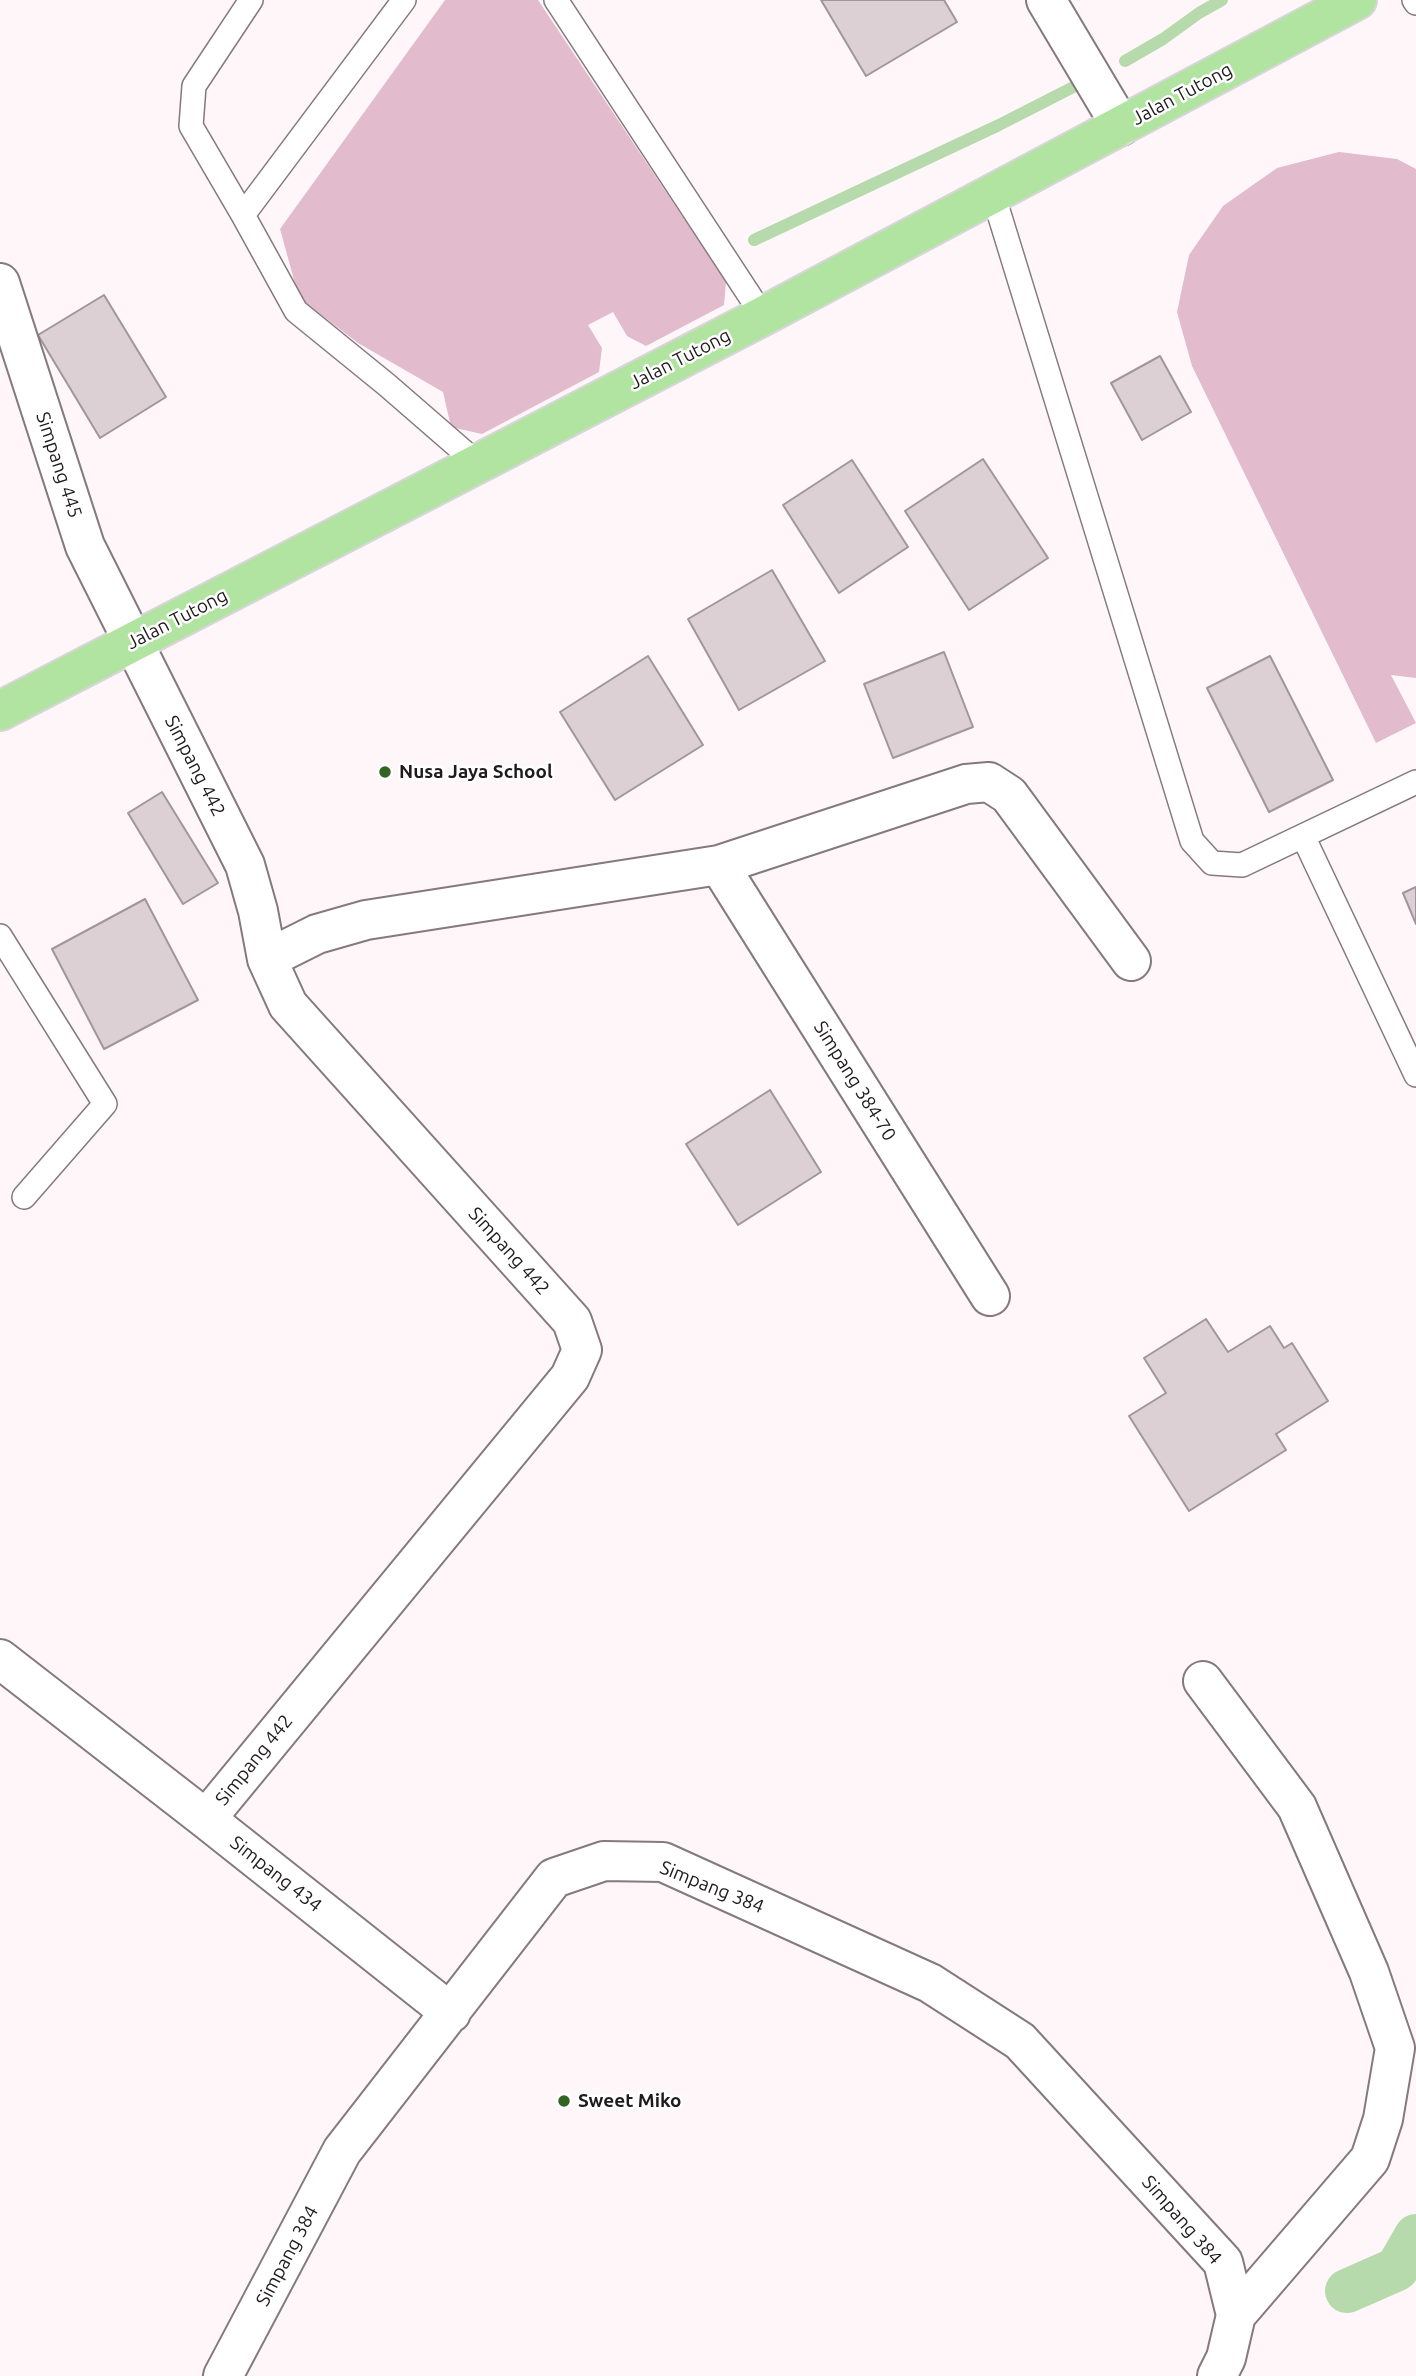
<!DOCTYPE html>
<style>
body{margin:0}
canvas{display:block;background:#fef6f9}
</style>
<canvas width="1416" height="2376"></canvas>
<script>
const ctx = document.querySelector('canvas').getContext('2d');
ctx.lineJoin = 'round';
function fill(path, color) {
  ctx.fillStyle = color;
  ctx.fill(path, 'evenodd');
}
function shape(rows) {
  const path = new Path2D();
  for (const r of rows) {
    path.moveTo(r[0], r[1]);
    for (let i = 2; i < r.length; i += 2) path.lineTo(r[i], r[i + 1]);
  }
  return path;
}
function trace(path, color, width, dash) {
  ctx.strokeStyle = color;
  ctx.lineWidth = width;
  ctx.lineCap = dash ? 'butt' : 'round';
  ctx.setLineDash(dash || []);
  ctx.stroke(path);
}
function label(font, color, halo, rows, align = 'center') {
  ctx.font = font + ' Ubuntu,sans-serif';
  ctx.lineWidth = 5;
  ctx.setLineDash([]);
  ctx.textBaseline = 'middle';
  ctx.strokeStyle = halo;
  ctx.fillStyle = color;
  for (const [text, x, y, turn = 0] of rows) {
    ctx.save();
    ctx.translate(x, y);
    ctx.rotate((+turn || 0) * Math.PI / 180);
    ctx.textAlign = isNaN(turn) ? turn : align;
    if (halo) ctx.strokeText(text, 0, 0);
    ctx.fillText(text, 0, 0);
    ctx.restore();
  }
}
fill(shape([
 [445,0,538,0,726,282,724,305,646,346,627,336,613,312,588,325,602,348,599,372,482,434,451,427,443,392,358,343,299,298,280,229],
 [1339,152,1397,159,1416,169,1416,678,1391,675,1416,723,1376,743,1192,366,1177,312,1189,255,1223,206,1277,168]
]), '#e2bbcd');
trace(shape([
 [1125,61,1163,39,1199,13,1222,0],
 [754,240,999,125,1089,79]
]), '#b6daab', 12);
trace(shape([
 [1347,2291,1397,2269,1416,2236]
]), '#b6daab', 44);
const building = shape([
 [821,0,944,0,957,22,866,76,821,0],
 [104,295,166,397,100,438,38,335,104,295],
 [1160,356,1191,412,1142,440,1111,383,1160,356],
 [983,459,1048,558,969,610,905,511,983,459],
 [852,460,908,547,839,593,783,505,852,460],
 [772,570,825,661,739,710,688,619,772,570],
 [944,652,973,727,893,758,864,684,944,652],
 [648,656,703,745,615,800,560,712,648,656],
 [1270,656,1333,780,1269,812,1207,688,1270,656],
 [162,792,218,883,183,904,128,813,162,792],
 [1416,887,1416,924,1403,893,1416,887],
 [145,899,198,1000,104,1049,52,949,145,899],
 [770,1090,821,1172,738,1225,686,1144,770,1090],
 [1206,1319,1228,1352,1270,1326,1284,1348,1292,1343,1328,1401,1276,1434,1286,1450,1189,1511,1129,1416,1166,1393,1144,1358,1206,1319]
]);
fill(building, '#ddd0d5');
trace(building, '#a2959b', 2);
const lane = shape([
 [404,0,243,215,296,311,387,385,478,464],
 [556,0,763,316],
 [1414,0,1416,3],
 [993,194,1192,841,1212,863,1242,865,1416,782],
 [243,215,191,126,194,86,251,0],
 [1303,836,1416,1075],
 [0,936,105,1104,24,1197]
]);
const street = shape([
 [1046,0,1121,126],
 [0,283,85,546,245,865,258,911,267,959,288,1005,572,1321,582,1350,570,1377,206,1819],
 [719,865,990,1296],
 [267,959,317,934,366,920,719,865,966,784,989,782,1009,795,1131,961],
 [0,1659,206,1819,451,2013],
 [1203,1681,1297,1807,1369,1972,1395,2048,1383,2119,1370,2159,1236,2315],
 [223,2376,342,2151,554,1878,604,1861,663,1862,930,1983,1020,2041,1223,2262,1236,2315,1226,2358,1217,2376]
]);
const primary = shape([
 [0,711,763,316,1357,0]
]);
trace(lane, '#85797e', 26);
trace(street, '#85797e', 42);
trace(primary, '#d7d6d6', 42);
trace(lane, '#fff', 23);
trace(street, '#fff', 38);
trace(primary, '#b1e3a1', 38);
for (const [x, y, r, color] of [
 [385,772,7,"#346424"],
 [564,2101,7,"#346424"]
]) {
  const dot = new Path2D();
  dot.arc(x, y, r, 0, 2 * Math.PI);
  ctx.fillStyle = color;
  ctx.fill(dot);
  trace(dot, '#fff', 2.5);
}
label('19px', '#1f1a1c', '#fff', [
 ["Jalan Tutong",1182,94,-28],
 ["Jalan Tutong",680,359,-27],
 ["Simpang 445",59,465,72],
 ["Jalan Tutong",177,619,-27],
 ["Simpang 442",195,766,63],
 ["Simpang 384-70",855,1081,58],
 ["Simpang 442",509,1251,48],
 ["Simpang 442",254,1760,-51],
 ["Simpang 434",276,1874,38],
 ["Simpang 384",712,1887,22],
 ["Simpang 384",1182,2220,49],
 ["Simpang 384",287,2256,-62]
]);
label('bold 19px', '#1f1a1c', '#fff', [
 ["Nusa Jaya School",399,772],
 ["Sweet Miko",578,2101]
], 'left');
</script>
